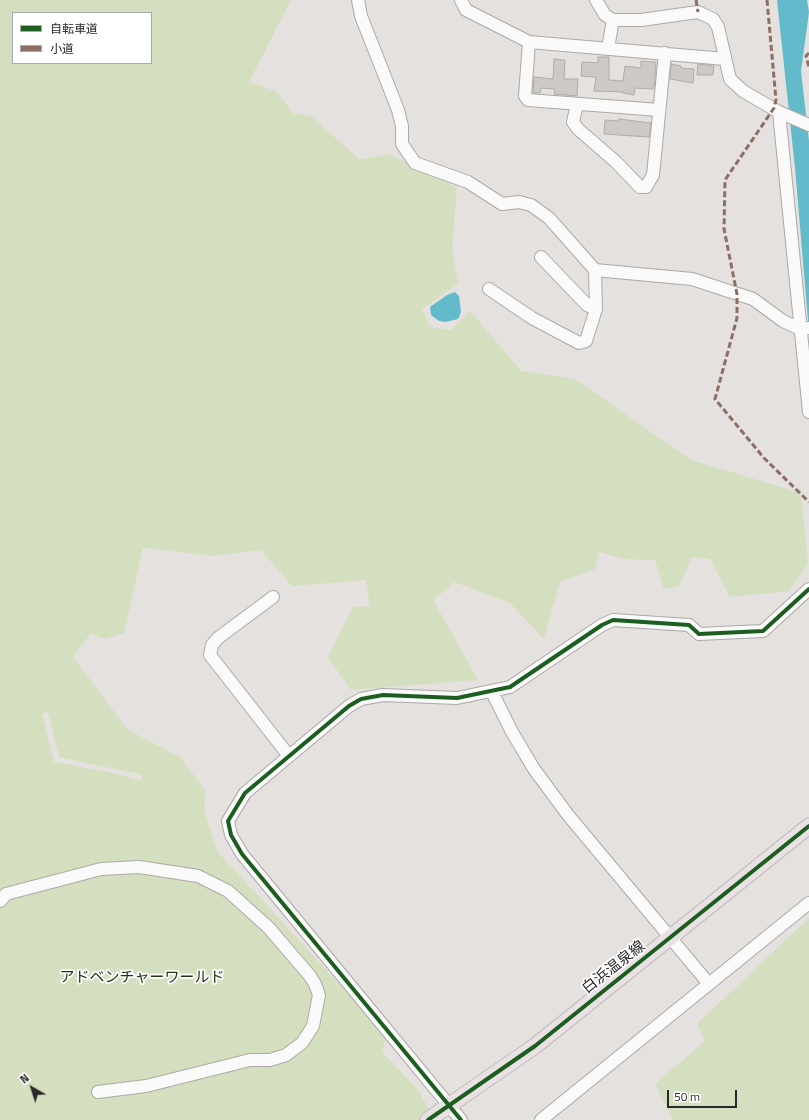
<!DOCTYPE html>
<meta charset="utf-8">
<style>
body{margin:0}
#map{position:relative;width:809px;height:1120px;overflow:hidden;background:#e4e1de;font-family:"Titillium Web","Noto Sans JP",sans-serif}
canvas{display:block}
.legend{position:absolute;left:12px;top:12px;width:140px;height:52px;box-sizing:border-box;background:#fff;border:1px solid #aaa9a9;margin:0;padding:5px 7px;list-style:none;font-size:12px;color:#2b2927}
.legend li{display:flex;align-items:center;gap:8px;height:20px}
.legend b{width:20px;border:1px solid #aaa9a9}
.north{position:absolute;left:12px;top:1068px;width:40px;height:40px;-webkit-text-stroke:3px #fff;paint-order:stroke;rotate:321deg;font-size:11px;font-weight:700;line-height:16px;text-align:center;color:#2b2927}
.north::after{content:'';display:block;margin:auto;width:14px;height:18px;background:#2b2927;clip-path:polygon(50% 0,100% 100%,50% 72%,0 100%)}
.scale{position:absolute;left:667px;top:1090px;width:70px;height:18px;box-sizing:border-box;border:2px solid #2b2927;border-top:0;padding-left:5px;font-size:12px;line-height:14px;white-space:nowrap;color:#2b2927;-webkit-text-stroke:3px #fff;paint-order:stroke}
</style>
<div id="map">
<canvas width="809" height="1120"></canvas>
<ul class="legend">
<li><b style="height:5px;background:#1b5e20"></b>自転車道</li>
<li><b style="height:5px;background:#8d6e63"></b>小道</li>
</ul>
<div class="north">N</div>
<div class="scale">50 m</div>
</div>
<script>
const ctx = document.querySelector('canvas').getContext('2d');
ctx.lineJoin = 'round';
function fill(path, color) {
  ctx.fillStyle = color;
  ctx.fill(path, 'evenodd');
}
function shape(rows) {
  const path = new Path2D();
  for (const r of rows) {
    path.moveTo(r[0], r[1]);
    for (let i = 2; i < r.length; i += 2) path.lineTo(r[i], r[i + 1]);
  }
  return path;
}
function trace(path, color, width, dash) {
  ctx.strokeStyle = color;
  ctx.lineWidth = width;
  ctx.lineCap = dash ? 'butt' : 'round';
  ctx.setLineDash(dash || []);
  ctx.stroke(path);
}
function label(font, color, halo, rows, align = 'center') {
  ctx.font = font + ' "Titillium Web","Noto Sans JP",sans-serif';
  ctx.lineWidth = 3.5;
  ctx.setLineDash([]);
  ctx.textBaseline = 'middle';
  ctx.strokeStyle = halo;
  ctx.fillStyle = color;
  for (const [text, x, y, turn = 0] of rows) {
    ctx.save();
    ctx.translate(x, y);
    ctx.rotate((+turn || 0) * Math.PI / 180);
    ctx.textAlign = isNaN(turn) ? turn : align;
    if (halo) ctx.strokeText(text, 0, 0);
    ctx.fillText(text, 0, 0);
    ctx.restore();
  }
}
fill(shape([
 [0,0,291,0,249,82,276,91,293,113,311,116,360,160,388,154,457,187,452,249,458,284,422,309,430,327,451,330,470,311,521,371,575,379,691,460,801,493,808,564,789,591,730,597,710,559,692,557,679,586,664,589,655,560,624,559,599,552,595,569,560,582,544,639,510,603,455,582,433,600,478,680,351,690,328,657,353,607,370,606,366,580,292,586,261,550,214,556,143,548,124,633,105,639,91,633,73,657,128,730,180,757,205,790,204,813,206,815,217,851,386,1035,382,1052,418,1090,435,1120,0,1120],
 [13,13,151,13,151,63,13,63],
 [48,712,59,757,143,775,141,781,109,772,54,762,42,714],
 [809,918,809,1120,673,1120,655,1084,705,1041,697,1024]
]), '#d4dfbf');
fill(shape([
 [777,0,807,0,809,12,801,71,809,141,809,332,795,168],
 [455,292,459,296,461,312,458,319,445,322,439,321,431,315,430,307,447,295]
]), '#63baca');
const building = shape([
 [598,57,609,57,609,80,623,81,625,66,641,68,641,61,656,62,654,89,635,88,634,95,623,93,624,92,594,91,596,77,581,76,582,62,598,63,598,57],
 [554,59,565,60,564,79,578,79,577,96,554,94,555,89,541,88,540,93,533,93,534,77,553,79,554,59],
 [671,64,681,66,681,68,694,69,693,83,670,79,671,64],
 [698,64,714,66,713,75,697,75,698,64],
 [619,119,651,123,649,137,604,134,605,120,618,121,619,119]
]);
fill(building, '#ccc9c7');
trace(building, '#afacaa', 1);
const minor = shape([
 [358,0,361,16,398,110,402,126,402,144,415,163,468,182,502,204,519,202,531,205,549,218,595,270],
 [461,0,466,10,529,42,725,59],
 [596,0,605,15,613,20,641,20,698,12,713,19,718,27,730,79,743,91,779,112,809,125],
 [529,42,525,96,528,100,659,110],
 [608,48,613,20],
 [577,104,573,122,578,129,616,162,640,187,646,187,653,175,665,53],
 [779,112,809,412],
 [541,257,587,305,596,309],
 [489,289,532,318,579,343,586,341,596,309,595,270,692,279,753,299,783,321,800,329,809,328],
 [273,597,218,638,212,645,210,655,289,756],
 [492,692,512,732,534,769,568,815,709,984],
 [0,901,6,894,101,869,139,867,198,876,228,891,269,928,310,976,315,984,319,995,313,1026,302,1043,286,1055,270,1060,250,1060,146,1086,98,1092],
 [461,1120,242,854,231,835,228,821,245,793,349,706,361,699,383,695,457,698,510,687,602,625,613,620,689,625,699,634,763,631,809,589],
 [541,1120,809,903]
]);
const major = shape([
 [428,1120,535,1046,809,826]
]);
trace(minor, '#aba9a6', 14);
trace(major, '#bfbebc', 17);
trace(minor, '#fbfafa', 12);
trace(major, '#e9e1e3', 15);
trace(shape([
 [696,0,698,12],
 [767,0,776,100,774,108,725,180,724,229,737,294,737,318,715,399,764,458,809,502],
 [809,53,806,56,809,67]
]), '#8d6e63', 3, [6, 3]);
trace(shape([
 [428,1120,535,1046,809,826],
 [461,1120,242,854,231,835,228,821,245,793,349,706,361,699,383,695,457,698,510,687,602,625,613,620,689,625,699,634,763,631,809,589]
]), '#1b5e20', 4);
label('15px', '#2b2927', '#fff', [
 ["白浜温泉線",614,968,-38]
]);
label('15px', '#273311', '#fff', [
 ["アドベンチャーワールド",142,978]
]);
</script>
